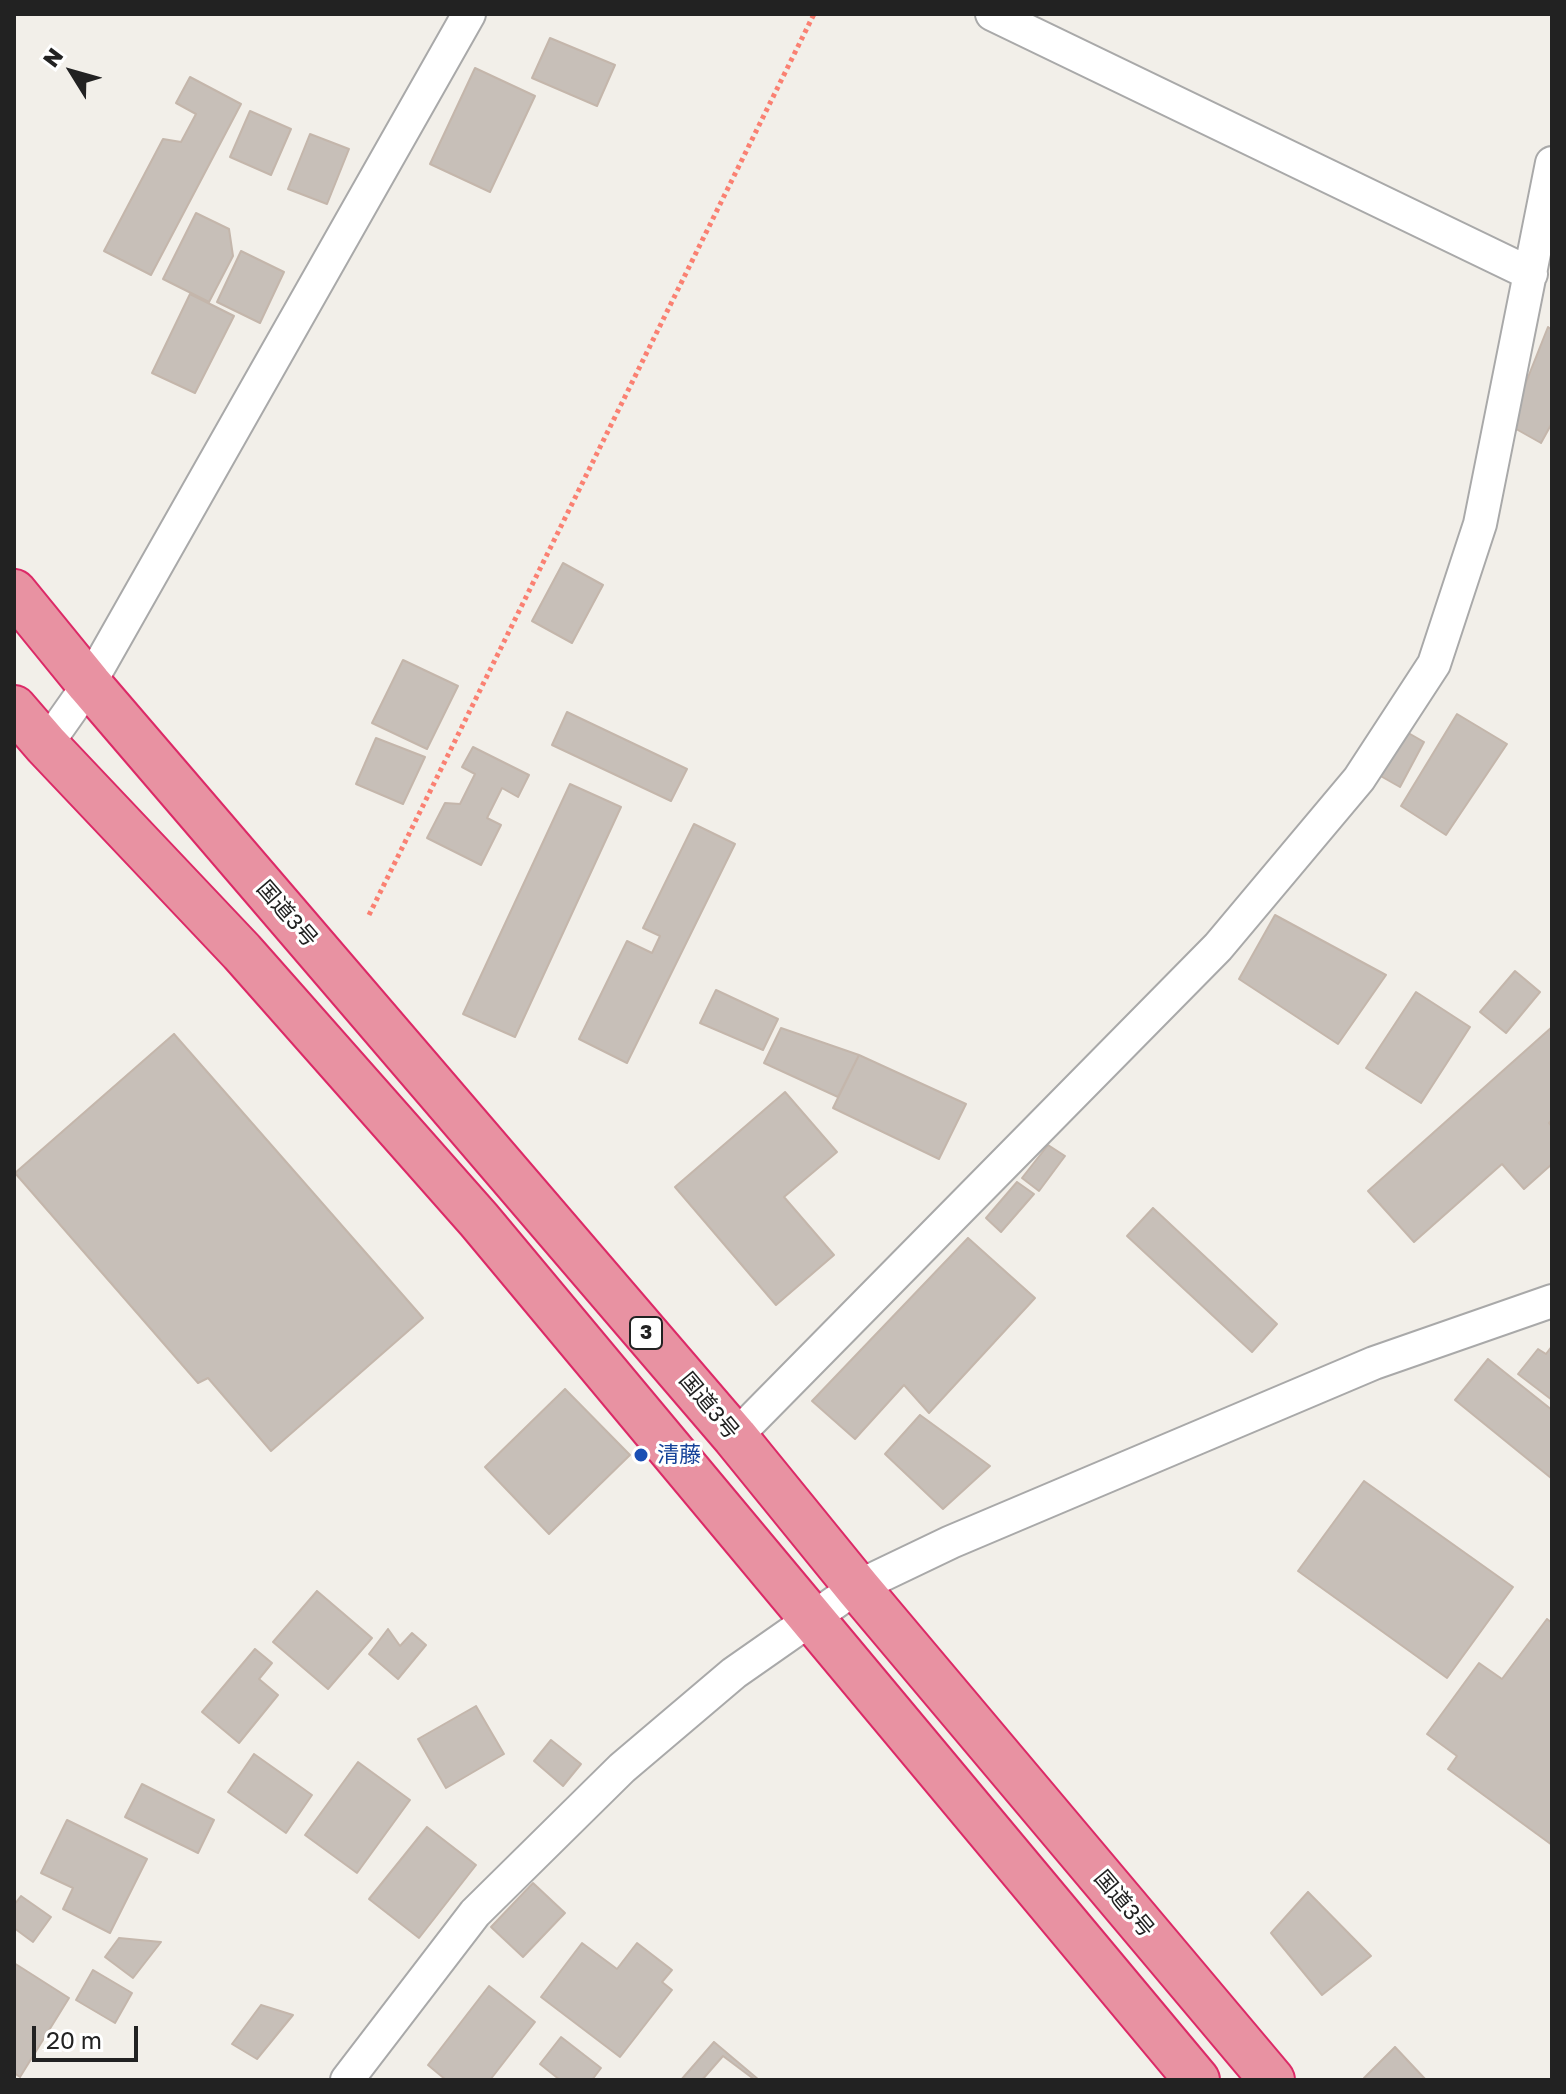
<!DOCTYPE html>
<meta charset="utf-8">
<style>
body{margin:0}
#map{position:relative;width:1566px;height:2094px;overflow:hidden;background:#f2efe9;font-family:"Golos Text",sans-serif}
canvas{display:block}
.frame{position:absolute;inset:0;border:16px solid #222;pointer-events:none}
.north{position:absolute;left:32px;top:32px;width:80px;height:80px;-webkit-text-stroke:6px #fff;paint-order:stroke;rotate:307deg;font-size:22px;font-weight:700;line-height:32px;text-align:center;color:#222}
.north::after{content:'';display:block;margin:auto;width:28px;height:36px;background:#222;clip-path:polygon(50% 0,100% 100%,50% 72%,0 100%)}
.scale{position:absolute;left:32px;top:2026px;width:106px;height:36px;box-sizing:border-box;border:4px solid #222;border-top:0;padding-left:10px;font-size:24px;line-height:28px;white-space:nowrap;color:#222;-webkit-text-stroke:6px #fff;paint-order:stroke}
</style>
<div id="map">
<canvas width="1566" height="2094"></canvas>
<div class="frame"></div>
<div class="north">N</div>
<div class="scale">20 m</div>
</div>
<script>
const ctx = document.querySelector('canvas').getContext('2d');
ctx.lineJoin = 'round';
function fill(path, color) {
  ctx.fillStyle = color;
  ctx.fill(path, 'evenodd');
}
function shape(rows) {
  const path = new Path2D();
  for (const r of rows) {
    path.moveTo(r[0], r[1]);
    for (let i = 2; i < r.length; i += 2) path.lineTo(r[i], r[i + 1]);
  }
  return path;
}
function trace(path, color, width, dash) {
  ctx.strokeStyle = color;
  ctx.lineWidth = width;
  ctx.lineCap = dash ? 'butt' : 'round';
  ctx.setLineDash(dash || []);
  ctx.stroke(path);
}
function label(font, color, halo, rows, align = 'center') {
  ctx.font = font + ' "Golos Text","Noto Sans JP",sans-serif';
  ctx.lineWidth = 6;
  ctx.setLineDash([]);
  ctx.textBaseline = 'middle';
  ctx.strokeStyle = halo;
  ctx.fillStyle = color;
  for (const [text, x, y, turn = 0] of rows) {
    ctx.save();
    ctx.translate(x, y);
    ctx.rotate((+turn || 0) * Math.PI / 180);
    ctx.textAlign = isNaN(turn) ? turn : align;
    if (halo) ctx.strokeText(text, 0, 0);
    ctx.fillText(text, 0, 0);
    ctx.restore();
  }
}
const building = shape([
 [550,38,615,65,597,106,532,78,550,38],
 [475,68,535,96,490,192,430,164,475,68],
 [190,77,241,104,151,275,104,251,163,139,181,142,196,114,176,103,190,77],
 [250,111,291,129,271,175,230,157,250,111],
 [310,134,349,149,327,204,288,189,310,134],
 [196,213,229,229,233,256,209,302,163,279,196,213],
 [241,251,284,272,260,323,217,302,241,251],
 [190,294,234,316,195,393,152,373,190,294],
 [1548,327,1552,330,1552,423,1541,443,1509,425,1548,327],
 [563,563,603,585,572,643,532,621,563,563],
 [403,660,458,686,427,749,372,723,403,660],
 [567,712,687,769,671,801,552,745,567,712],
 [1457,714,1507,744,1446,835,1401,806,1457,714],
 [1398,727,1424,742,1400,787,1370,770,1398,727],
 [376,738,425,757,403,804,356,784,376,738],
 [473,747,529,775,518,797,502,788,487,818,501,825,481,865,427,838,445,803,460,804,475,774,462,767,473,747],
 [570,784,621,807,515,1037,463,1014,570,784],
 [694,824,735,844,627,1063,579,1039,627,941,652,953,660,936,643,928,694,824],
 [1275,915,1386,975,1338,1044,1239,979,1275,915],
 [1515,971,1540,992,1506,1033,1480,1012,1515,971],
 [716,990,778,1019,763,1050,700,1023,716,990],
 [1416,992,1470,1027,1421,1103,1366,1068,1416,992],
 [1552,1027,1552,1120,1549,1123,1552,1127,1552,1164,1524,1189,1502,1164,1414,1242,1368,1191,1552,1027],
 [781,1028,859,1055,838,1097,764,1063,781,1028],
 [174,1034,423,1318,271,1451,208,1378,198,1383,15,1173,174,1034],
 [859,1055,966,1104,939,1159,833,1108,859,1055],
 [785,1092,837,1152,784,1197,834,1255,776,1305,675,1187,785,1092],
 [1048,1145,1065,1156,1039,1191,1022,1178,1048,1145],
 [1017,1182,1034,1194,1001,1232,986,1218,1017,1182],
 [1153,1208,1277,1324,1252,1352,1127,1236,1153,1208],
 [968,1238,1035,1298,929,1413,904,1385,855,1439,812,1401,968,1238],
 [1552,1346,1552,1400,1518,1374,1538,1349,1546,1354,1552,1346],
 [1488,1359,1552,1410,1551,1478,1455,1400,1488,1359],
 [565,1389,630,1455,549,1534,485,1467,565,1389],
 [920,1415,990,1466,943,1509,885,1454,920,1415],
 [1364,1481,1513,1587,1447,1678,1298,1571,1364,1481],
 [317,1591,372,1638,328,1689,273,1642,317,1591],
 [1547,1619,1552,1623,1552,1845,1448,1769,1457,1756,1427,1734,1479,1663,1502,1679,1547,1619],
 [388,1629,400,1646,412,1633,426,1645,398,1679,369,1654,388,1629],
 [255,1649,272,1663,259,1679,278,1695,239,1743,202,1712,255,1649],
 [476,1706,504,1754,446,1788,418,1739,476,1706],
 [551,1740,581,1764,563,1786,534,1761,551,1740],
 [254,1754,312,1795,286,1833,228,1792,254,1754],
 [358,1762,410,1800,357,1873,305,1835,358,1762],
 [142,1784,214,1820,198,1853,125,1817,142,1784],
 [67,1820,147,1859,110,1933,63,1909,73,1888,41,1873,67,1820],
 [427,1827,476,1865,419,1938,369,1899,427,1827],
 [533,1883,565,1913,523,1957,491,1927,533,1883],
 [1308,1892,1371,1956,1322,1995,1271,1933,1308,1892],
 [21,1896,51,1917,33,1942,14,1928,14,1905,21,1896],
 [119,1938,161,1942,133,1978,105,1957,119,1938],
 [582,1943,617,1969,637,1943,672,1970,662,1982,672,1990,620,2057,541,1997,582,1943],
 [14,1963,69,1998,20,2077,14,2073,14,1963],
 [93,1970,132,1993,115,2023,76,2000,93,1970],
 [489,1986,535,2022,490,2080,446,2080,428,2065,489,1986],
 [261,2005,293,2015,257,2059,232,2044,261,2005],
 [561,2037,601,2068,592,2080,560,2080,540,2064,561,2037],
 [714,2042,759,2080,681,2080,714,2042],
 [1395,2047,1426,2080,1365,2080,1364,2078,1395,2047],
 [723,2056,755,2080,702,2080,723,2056]
]);
fill(building, '#c7bfb8');
trace(building, '#c4b6ab', 2);
const street = shape([
 [992,14,1531,274],
 [46,745,89,684,469,14],
 [735,1437,1218,947,1359,779,1434,664,1480,524,1552,163],
 [347,2080,475,1913,622,1768,734,1673,857,1587,951,1542,1374,1363,1552,1301]
]);
const highway = shape([
 [14,592,89,684,735,1437,857,1587,1272,2080],
 [14,708,46,745,242,952,479,1220,1197,2080]
]);
trace(street, '#a9a9a9', 36);
trace(highway, '#dc2a67', 48);
trace(shape([
 [369,915,814,14]
]), '#fa8072', 5, [4, 4]);
trace(street, '#fff', 32);
trace(highway, '#e892a2', 44);
for (const [x, y, r, color] of [
 [641,1455,8,"#1a4fb4"]
]) {
  const dot = new Path2D();
  dot.arc(x, y, r, 0, 2 * Math.PI);
  ctx.fillStyle = color;
  ctx.fill(dot);
  trace(dot, '#fff', 3);
}
for (const [x, y, w] of [
 [646,1333,32]
]) {
  const box = new Path2D();
  box.roundRect(x - w / 2, y - 16, w, 32, 6);
  ctx.fillStyle = '#fff';
  ctx.fill(box);
  trace(box, '#222', 2);
}
label('bold 20px', '#222', null, [
 ["3",646,1333]
]);
label('22px', '#222', '#fff', [
 ["国道3号",287,914,49],
 ["国道3号",709,1406,50],
 ["国道3号",1124,1904,50]
]);
label('22px', '#164399', '#fff', [
 ["清藤",657,1455]
], 'left');
</script>
